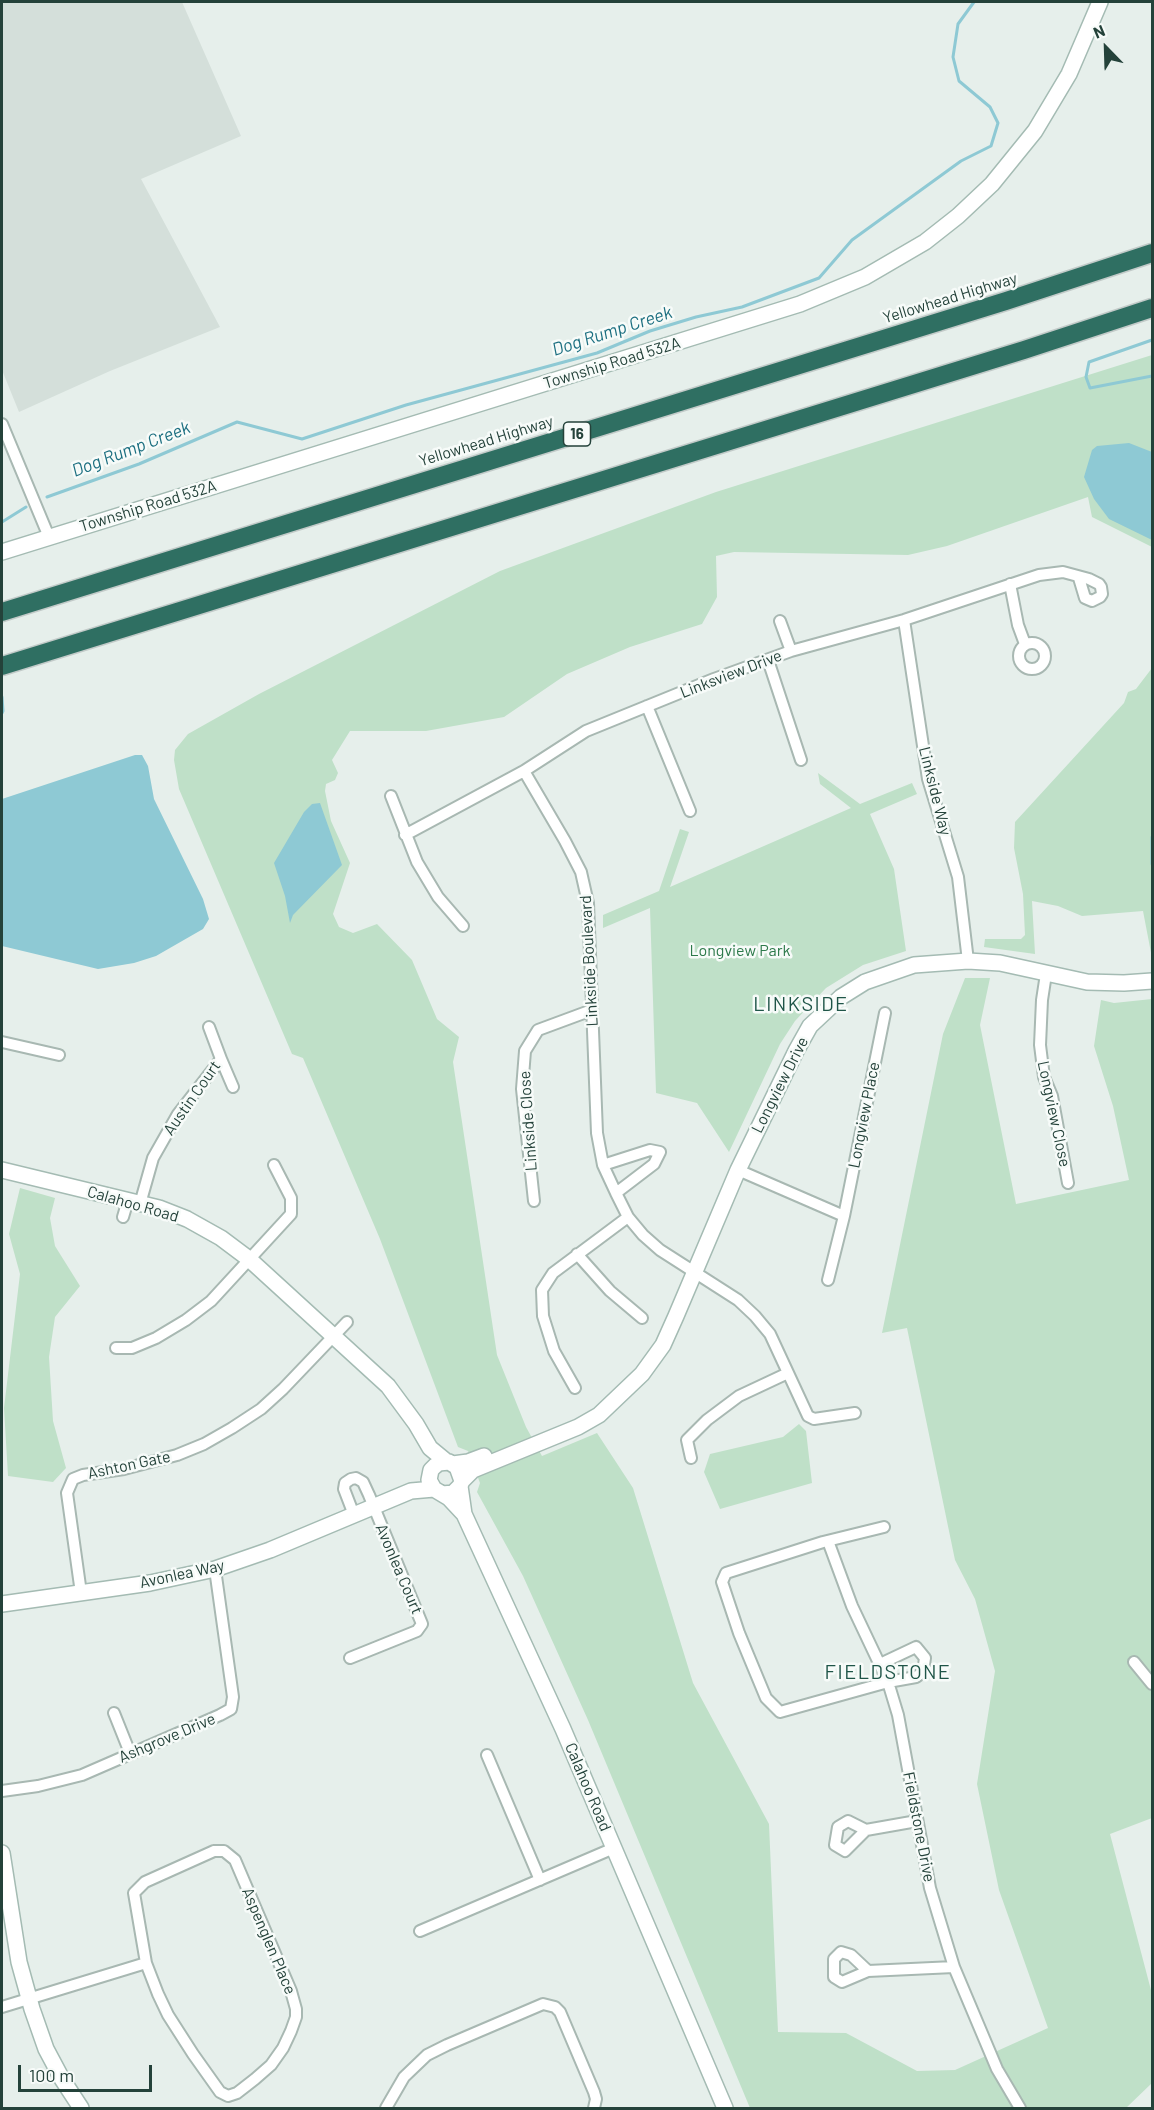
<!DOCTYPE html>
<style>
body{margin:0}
#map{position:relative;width:1154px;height:2110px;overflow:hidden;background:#e6efeb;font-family:Barlow,sans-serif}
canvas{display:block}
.frame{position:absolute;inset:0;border:3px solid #24423a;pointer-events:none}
.north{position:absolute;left:1076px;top:18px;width:60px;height:60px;-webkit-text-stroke:4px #f7fbf9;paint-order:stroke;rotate:337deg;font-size:16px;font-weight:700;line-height:24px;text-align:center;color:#24423a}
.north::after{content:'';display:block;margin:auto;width:21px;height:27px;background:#24423a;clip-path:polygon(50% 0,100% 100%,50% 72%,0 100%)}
.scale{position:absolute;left:18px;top:2065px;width:134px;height:27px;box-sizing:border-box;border:3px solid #24423a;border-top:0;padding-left:8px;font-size:18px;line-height:21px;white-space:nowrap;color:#24423a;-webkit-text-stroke:4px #f7fbf9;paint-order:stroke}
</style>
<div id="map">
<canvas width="1154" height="2110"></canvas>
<div class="frame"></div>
<div class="north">N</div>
<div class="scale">100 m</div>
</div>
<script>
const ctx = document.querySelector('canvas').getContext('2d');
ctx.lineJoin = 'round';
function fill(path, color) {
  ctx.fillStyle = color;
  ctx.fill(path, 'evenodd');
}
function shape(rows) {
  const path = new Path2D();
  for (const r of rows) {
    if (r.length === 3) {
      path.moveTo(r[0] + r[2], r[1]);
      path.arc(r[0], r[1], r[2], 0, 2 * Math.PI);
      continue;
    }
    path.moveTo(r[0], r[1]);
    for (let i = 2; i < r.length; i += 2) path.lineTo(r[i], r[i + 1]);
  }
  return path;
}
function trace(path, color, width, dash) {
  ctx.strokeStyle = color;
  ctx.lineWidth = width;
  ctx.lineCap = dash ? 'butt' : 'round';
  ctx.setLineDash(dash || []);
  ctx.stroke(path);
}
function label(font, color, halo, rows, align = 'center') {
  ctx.font = font + ' Barlow,sans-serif';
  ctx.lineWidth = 5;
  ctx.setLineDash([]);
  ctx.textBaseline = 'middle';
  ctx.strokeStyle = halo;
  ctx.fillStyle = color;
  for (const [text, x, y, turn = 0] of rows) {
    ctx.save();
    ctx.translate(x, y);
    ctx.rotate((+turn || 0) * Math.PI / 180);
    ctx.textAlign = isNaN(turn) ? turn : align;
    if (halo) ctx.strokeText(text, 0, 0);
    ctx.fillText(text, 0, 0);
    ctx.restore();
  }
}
fill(shape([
 [2,2,182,2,241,136,141,179,220,327,110,371,19,412,2,370]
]), '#d4dfda');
fill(shape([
 [1152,355,1152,547,1092,517,1088,497,947,546,908,555,734,552,716,556,717,597,702,624,630,647,567,674,504,717,426,731,350,731,332,760,338,773,335,780,326,784,325,791,331,821,350,863,333,914,339,927,353,933,377,924,412,960,437,1019,459,1037,453,1062,497,1355,526,1427,542,1456,597,1433,633,1488,693,1683,769,1824,778,2032,846,2033,917,2071,955,2070,1048,2028,999,1890,977,1784,995,1671,975,1599,955,1560,907,1328,882,1333,943,1034,965,978,990,978,980,1025,1016,1204,1129,1180,1113,1106,1094,1046,1101,1000,1114,1003,1152,999,1152,1818,1110,1834,1152,1994,1152,2083,1126,2108,750,2108,588,1720,523,1576,477,1492,480,1483,468,1451,458,1447,380,1239,303,1058,292,1054,179,789,174,760,175,750,188,734,259,694,500,571,716,492],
 [1152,668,1152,958,1143,911,1082,916,1058,906,1032,901,1035,954,984,947,985,939,1021,939,1025,935,1023,894,1014,848,1015,822,1124,703,1128,692,1136,689],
 [818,773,860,804,912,783,917,794,870,814,894,869,906,951,863,965,826,988,795,1021,780,1044,729,1152,697,1103,656,1093,650,908,603,928,603,915,659,891,680,829,689,832,670,887,851,808,820,784],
 [20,1188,55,1198,50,1218,55,1246,80,1286,55,1317,49,1357,53,1421,66,1468,53,1482,8,1476,4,1408,20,1274,9,1234],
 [799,1424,806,1431,812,1483,720,1509,704,1472,710,1454,783,1437]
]), '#bfe0c8');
fill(shape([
 [1129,443,1152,452,1152,540,1109,519,1094,499,1084,477,1092,450,1097,446],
 [135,755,142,755,148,766,154,799,203,899,209,919,203,929,156,956,134,963,98,969,2,946,2,799],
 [320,803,342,865,293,915,290,923,285,896,274,863,304,812,312,804]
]), '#8ec9d4');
trace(shape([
 [1152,340,1089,362,1086,377,1090,388,1152,376],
 [47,497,139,464,237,422,302,439,406,405,597,353,650,331,696,317,742,307,819,278,852,240,961,161,991,146,998,123,990,107,959,81,953,57,958,24,974,2],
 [2,522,26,507],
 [2,697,3,711,2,713],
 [1152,837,1152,864]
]), '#8ec9d4', 3);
const street = shape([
 [2,424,49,537],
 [1010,584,1018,625,1025,644],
 [904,620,928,779,958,877,968,961],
 [780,621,791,651],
 [1032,656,13],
 [768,660,801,760],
 [647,706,690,811],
 [524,771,565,841,581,872,588,903,597,1133,603,1165,616,1193,628,1217,643,1235,660,1250,738,1300,755,1316,770,1334,808,1416,814,1419,855,1413],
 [391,796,417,862,438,897,463,926],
 [405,835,524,771,586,731,714,679,791,651,904,620,1039,575,1063,572,1089,579,1099,584,1101,587,1102,594,1100,597,1092,601,1085,598,1079,578],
 [1046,974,1042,1000,1040,1045,1044,1077,1052,1096,1068,1183],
 [2,1042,59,1055],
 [221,1059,233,1087],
 [603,1165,650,1150,660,1152,654,1164,616,1193],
 [738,1170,844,1216],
 [534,1201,522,1089,525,1051,538,1030,592,1010],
 [140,1204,153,1158,178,1114,221,1059,209,1027],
 [123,1217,128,1200],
 [577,1254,610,1291,642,1318],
 [828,1280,844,1216,885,1013],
 [116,1348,132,1348,156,1338,186,1320,211,1301,291,1214,291,1198,274,1165],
 [575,1388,554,1351,543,1316,542,1290,553,1273,628,1217],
 [691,1458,687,1440,707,1420,739,1396,788,1373],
 [828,1541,852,1606,888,1682,898,1715,930,1888,954,1967,997,2069,1020,2108],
 [81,1593,67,1493,73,1479,83,1475,124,1469,177,1455,204,1444,232,1428,261,1409,283,1389,347,1322],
 [350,1658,417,1631,422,1624,369,1495,363,1482,356,1478,351,1479,345,1483,344,1489,354,1515],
 [1134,1662,1152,1684],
 [880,1664,916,1647,925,1658,923,1672,916,1677,888,1682,780,1712,766,1698,739,1633,722,1582,726,1573,823,1542,884,1527],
 [114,1713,130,1753],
 [487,1755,540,1880],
 [2,1791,38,1786,82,1775,220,1715,231,1709,233,1697,215,1569],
 [866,1830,848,1821,838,1827,835,1845,845,1851,866,1830,917,1821],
 [214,1851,224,1851,235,1860,291,1991,296,2009,296,2017,291,2031,283,2048,271,2065,255,2079,237,2093,228,2096,220,2092,193,2054,168,2015,158,1994,146,1963,134,1893,145,1882,214,1851],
 [420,1931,614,1848],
 [868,1971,851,1955,841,1952,834,1959,834,1977,842,1982,868,1971,954,1967],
 [2,2007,146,1963],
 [386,2108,404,2077,427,2055,447,2045,543,2004,555,2007,560,2012,594,2092,596,2099,594,2108]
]);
const secondary = shape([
 [2,552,800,304,865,277,925,242,958,216,992,184,1035,131,1069,74,1100,2],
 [2,1170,159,1208,187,1219,221,1238,249,1259,388,1386,416,1424,430,1448,447,1462],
 [453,1464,468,1462,484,1456],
 [462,1481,473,1470,578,1427,599,1415,642,1374,663,1345,676,1316,738,1170,796,1051,810,1026,841,997,865,982,914,965,968,961,1000,963,1087,982,1124,983,1152,981],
 [460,1486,464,1514,563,1729,725,2108],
 [443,1494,453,1493,460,1486,462,1481,457,1467,449,1462,439,1463,435,1466,431,1470,429,1480,434,1489,449,1498,464,1514],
 [2,1604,150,1583,215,1569,270,1550,411,1491,434,1489],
 [2,1853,19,1962,32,2009,46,2049,62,2079,81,2108]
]);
const highway = shape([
 [2,612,1006,301,1152,253],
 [2,666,1024,350,1152,308]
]);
trace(street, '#a8b8b2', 14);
trace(secondary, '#a4bbb3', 18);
trace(highway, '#c2cac8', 21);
trace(street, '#fff', 10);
trace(secondary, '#fff', 15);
trace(highway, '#2f6f62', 18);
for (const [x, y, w] of [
 [577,434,27]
]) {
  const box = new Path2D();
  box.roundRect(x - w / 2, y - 12, w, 24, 4.5);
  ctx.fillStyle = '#f7fbf9';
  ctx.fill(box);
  trace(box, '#24423a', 1.5);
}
label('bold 15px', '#24423a', null, [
 ["16",577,434]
]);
label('16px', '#24423a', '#f7fbf9', [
 ["Yellowhead Highway",950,298,-17],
 ["Township Road 532A",612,363,-17],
 ["Yellowhead Highway",486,441,-17],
 ["Township Road 532A",148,506,-17],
 ["Linksview Drive",731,674,-21],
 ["Linkside Way",935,791,76],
 ["Linkside Boulevard",589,961,-93],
 ["Longview Drive",780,1085,-63],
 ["Austin Court",192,1098,-55],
 ["Longview Close",1054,1114,78],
 ["Longview Place",864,1115,-79],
 ["Linkside Close",528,1121,-94],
 ["Calahoo Road",133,1204,16],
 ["Ashton Gate",129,1465,-12],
 ["Avonlea Court",399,1569,67],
 ["Avonlea Way",182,1574,-12],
 ["Ashgrove Drive",167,1738,-23],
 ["Calahoo Road",588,1787,67],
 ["Fieldstone Drive",919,1827,79],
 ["Aspenglen Place",269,1941,67]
]);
label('16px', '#2d7a4b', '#f7fbf9', [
 ["Longview Park",740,951]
]);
label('italic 18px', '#1c6f80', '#f7fbf9', [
 ["Dog Rump Creek",612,331,-18],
 ["Dog Rump Creek",131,449,-21]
]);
ctx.letterSpacing = '1.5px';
label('20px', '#1f5548', '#f7fbf9', [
 ["LINKSIDE",801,1004],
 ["FIELDSTONE",888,1672]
]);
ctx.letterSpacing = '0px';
</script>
